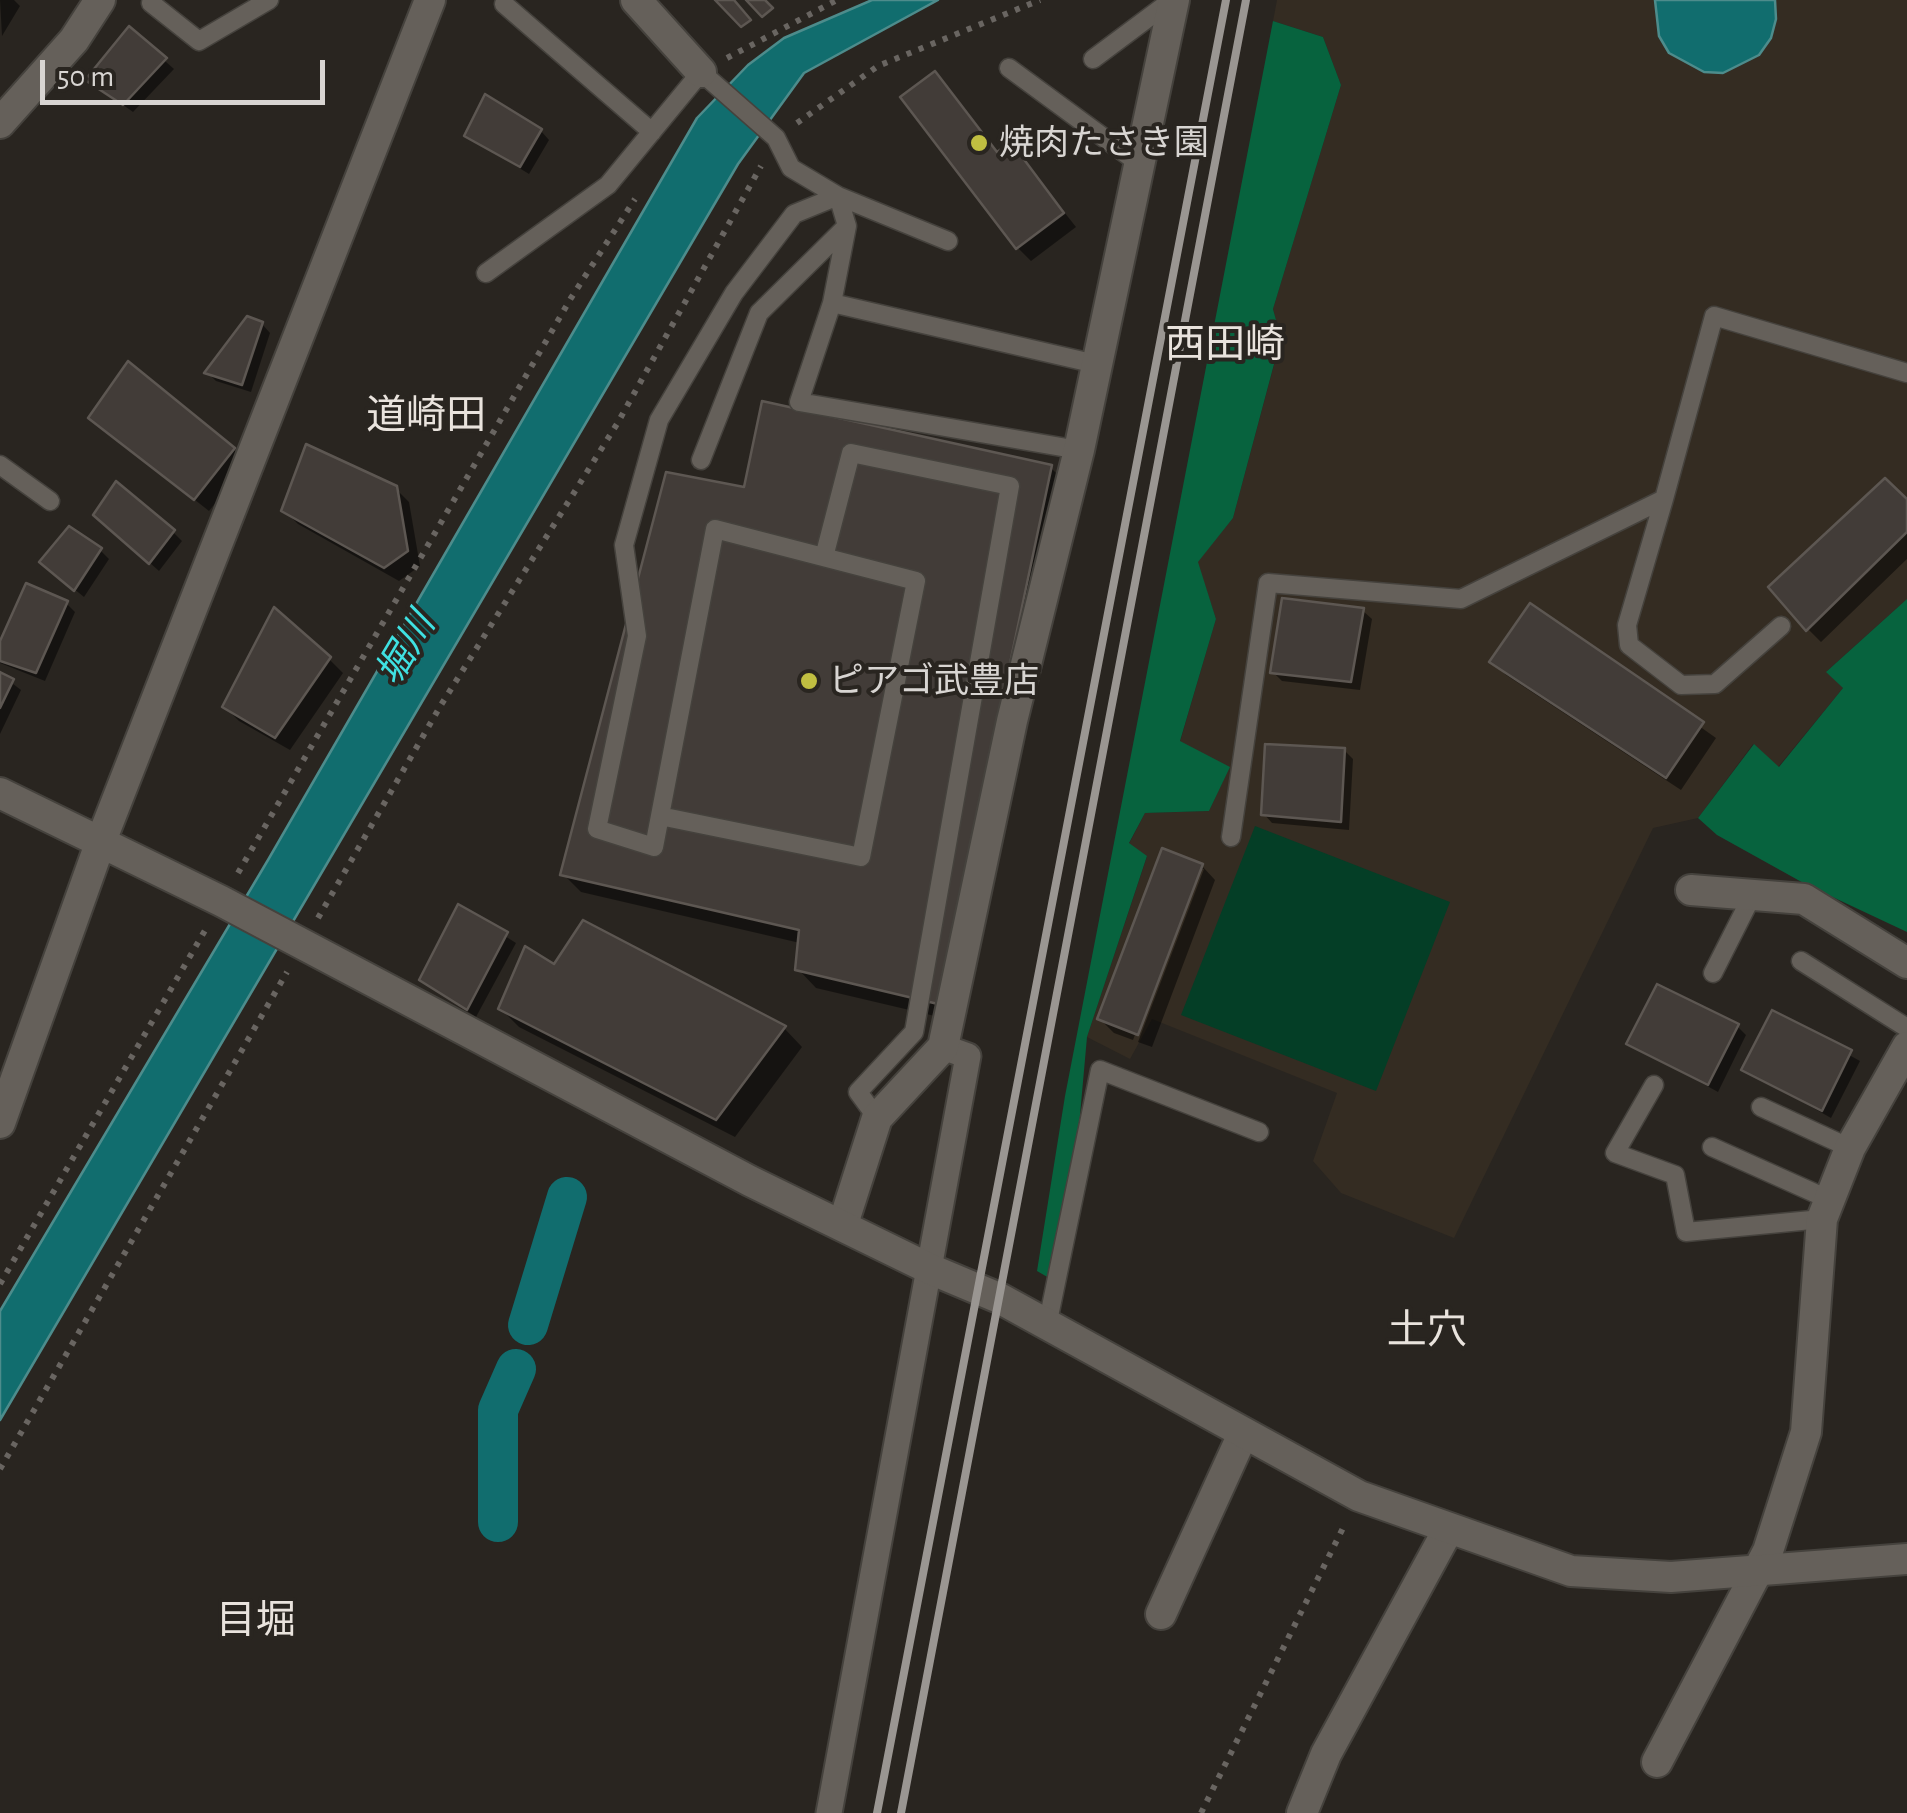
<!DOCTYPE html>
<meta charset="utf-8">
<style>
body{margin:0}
#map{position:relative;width:1907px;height:1813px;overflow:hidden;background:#292520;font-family:"Alegreya Sans",sans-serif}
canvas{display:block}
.scale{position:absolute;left:40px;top:60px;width:285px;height:45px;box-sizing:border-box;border:5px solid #d8d5d2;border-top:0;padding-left:12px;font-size:30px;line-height:35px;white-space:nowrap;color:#d8d5d2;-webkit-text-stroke:8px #292520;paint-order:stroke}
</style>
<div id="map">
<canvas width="1907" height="1813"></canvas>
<div class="scale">50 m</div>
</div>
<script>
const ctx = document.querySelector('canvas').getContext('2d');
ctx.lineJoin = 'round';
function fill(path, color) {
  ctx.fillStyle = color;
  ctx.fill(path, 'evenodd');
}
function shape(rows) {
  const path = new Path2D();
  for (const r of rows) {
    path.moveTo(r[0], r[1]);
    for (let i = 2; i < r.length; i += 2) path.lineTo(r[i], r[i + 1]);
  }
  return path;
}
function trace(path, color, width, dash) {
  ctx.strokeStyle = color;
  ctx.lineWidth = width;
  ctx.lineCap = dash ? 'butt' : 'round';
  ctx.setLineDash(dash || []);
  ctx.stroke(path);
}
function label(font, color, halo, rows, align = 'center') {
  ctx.font = font + ' "Alegreya Sans","Noto Sans JP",sans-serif';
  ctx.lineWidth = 8;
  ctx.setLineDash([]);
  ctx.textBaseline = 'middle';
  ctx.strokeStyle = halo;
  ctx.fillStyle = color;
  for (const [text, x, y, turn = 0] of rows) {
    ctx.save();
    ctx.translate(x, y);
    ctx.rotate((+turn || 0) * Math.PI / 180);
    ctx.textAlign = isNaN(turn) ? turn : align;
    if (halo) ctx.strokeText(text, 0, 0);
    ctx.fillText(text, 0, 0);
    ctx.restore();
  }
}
fill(shape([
 [1277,0,1907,0,1907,599,1827,671,1843,688,1778,767,1753,744,1698,818,1653,828,1454,1238,1341,1193,1313,1161,1337,1093,1152,1019,1130,1059,1087,1037,1147,857,1129,844,1145,813,1209,811,1229,768,1180,742,1216,619,1197,562,1233,518,1281,339,1273,309,1341,85,1323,37,1273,21]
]), '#342c22');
fill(shape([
 [1255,826,1450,902,1376,1091,1181,1015]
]), '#043e26');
fill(shape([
 [1273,21,1323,37,1341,85,1273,309,1281,338,1233,518,1198,562,1216,619,1180,741,1230,767,1209,811,1145,813,1129,843,1147,856,1087,1037,1070,1227,1056,1282,1037,1271,1065,1096],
 [1907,599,1907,932,1807,885,1717,835,1698,818,1754,744,1779,767,1843,688,1826,672]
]), '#07633e');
const water = shape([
 [872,0,938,0,804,73,738,164,0,1420,0,1311,268,860,697,118,748,65,784,38,872,0],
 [1655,0,1775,0,1776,19,1771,38,1759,55,1723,73,1704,72,1669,53,1659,36,1655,0]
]);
fill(water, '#116d6e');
trace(water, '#4d8c8c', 2.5);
fill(shape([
 [0,0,14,0,20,6,2,36],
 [129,29,174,69,133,112,88,80],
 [541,131,549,140,529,174,467,136],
 [1011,145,1076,227,1031,261,1018,248,999,154],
 [262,324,270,333,251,392,216,381,207,372],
 [91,418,234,450,247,463,209,511],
 [1051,468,1069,486,956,1021,816,988,798,969,800,943,581,892,563,874,746,490],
 [395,488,409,502,420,566,399,581,298,524,284,510],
 [1907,503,1907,559,1821,642,1808,629],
 [105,523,173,532,182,541,159,571],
 [100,550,109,559,84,597,51,570],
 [66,603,75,612,45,681,0,663,0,647],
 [1531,607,1716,738,1681,790,1506,675,1492,661],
 [1363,611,1372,619,1360,690,1282,681,1273,672],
 [329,659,343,673,290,750,239,721,225,707],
 [0,674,21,690,0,734],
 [1344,750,1353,759,1349,830,1272,823,1264,814],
 [1164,851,1202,866,1215,880,1152,1047,1138,1042,1204,869,1198,869,1133,1040,1114,1033,1100,1019],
 [459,907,516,943,476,1017,422,980],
 [584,924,784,1028,802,1047,735,1137,519,1027,501,1009,555,967],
 [1773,1013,1860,1061,1831,1118,1744,1069],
 [1737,1026,1746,1035,1718,1092,1629,1043]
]), '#0007');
trace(shape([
 [528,1325,567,1197],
 [498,1522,498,1410,516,1369]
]), '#116d6e', 40);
const building = shape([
 [715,0,734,0,751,20,741,27,715,0],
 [746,0,765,0,773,8,762,17,746,0],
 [129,26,167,58,123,105,85,80,129,26],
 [935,71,997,152,1011,142,1064,213,1016,249,900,97,935,71],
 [485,94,542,129,520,167,464,136,485,94],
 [247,316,263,322,242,385,204,373,247,316],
 [128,361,235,448,194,500,88,418,128,361],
 [762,401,1052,465,938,1004,795,970,799,930,560,875,666,472,744,487,762,401],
 [306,444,397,486,408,551,384,568,281,511,306,444],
 [1885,478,1907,499,1907,532,1806,631,1768,587,1885,478],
 [116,481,175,530,149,564,93,515,116,481],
 [69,526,102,548,74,591,39,562,69,526],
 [26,583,68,601,36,673,0,661,0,641,26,583],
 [1282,598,1364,608,1351,682,1270,673,1282,598],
 [1530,603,1704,722,1666,778,1489,662,1530,603],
 [274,607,331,657,275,738,222,707,274,607],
 [0,672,14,679,0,708,0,672],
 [1265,744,1345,748,1341,822,1261,815,1265,744],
 [1162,848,1203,864,1138,1035,1097,1019,1162,848],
 [458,904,508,932,467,1010,419,980,458,904],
 [583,920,786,1026,716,1120,498,1009,525,946,554,964,583,920],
 [1657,984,1739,1024,1708,1085,1626,1044,1657,984],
 [1772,1010,1852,1050,1822,1111,1741,1070,1772,1010]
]);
fill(building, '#423c38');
trace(building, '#5d5752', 2.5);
const service = shape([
 [153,0,151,3,199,41,269,0],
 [504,4,652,132],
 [1093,59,1172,0],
 [1009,68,1141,165],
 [486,273,608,185,701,72,776,138,791,168,838,196,847,226,832,303,1096,364],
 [832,303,799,402,1079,450],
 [701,460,759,313,847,226],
 [0,465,50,501],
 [1664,499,1627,625,1629,645,1681,685,1715,684,1781,626],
 [824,557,851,453,1010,486,914,1032,858,1092,877,1118],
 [660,816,861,857,916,581,715,529,654,847,597,829,637,636,624,545,659,420,734,293,794,214,838,196,948,241],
 [1231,837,1268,583,1461,599,1664,499,1714,316,1907,373],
 [1801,961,1907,1028],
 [1713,973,1753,894],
 [1654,1085,1615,1153,1675,1175,1686,1232,1822,1219],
 [1761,1107,1850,1148],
 [1712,1147,1828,1199],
 [1047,1326,1100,1070,1259,1132]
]);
const pedestrian = shape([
 [829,1813,968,1056,943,1047]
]);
const minor = shape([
 [636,0,701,72],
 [0,123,74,40,100,0],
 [1691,890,1804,899,1907,963],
 [843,1224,877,1118,943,1047,1012,721,1079,450,1174,0],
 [1161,1614,1243,1434],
 [1657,1762,1768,1551,1806,1432,1822,1219,1850,1148,1907,1047],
 [1302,1813,1326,1754,1448,1530]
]);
const tertiary = shape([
 [0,793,221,901,750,1181,930,1269,999,1298,1359,1496,1571,1571,1671,1577,1907,1559],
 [0,1123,101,841,430,0]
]);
trace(service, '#45423d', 21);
trace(pedestrian, '#45423d', 29);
trace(minor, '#45423d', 34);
trace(tertiary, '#45423d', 34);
trace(shape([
 [727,58,837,0],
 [797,123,878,66,1040,0],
 [238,873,571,298,635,199],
 [318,918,441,705,617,424,761,166],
 [0,1284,207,927],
 [0,1469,287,972],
 [1201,1813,1345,1524]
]), '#696561', 6, [5, 8]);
trace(service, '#65605a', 18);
trace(pedestrian, '#65605a', 25);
trace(minor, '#65605a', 30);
trace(tertiary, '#65605a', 30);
trace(shape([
 [877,1813,1226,0],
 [901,1813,1246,0]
]), '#9a9692', 8);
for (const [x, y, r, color] of [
 [979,143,10,"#c0be41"],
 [809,681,10,"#c0be41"]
]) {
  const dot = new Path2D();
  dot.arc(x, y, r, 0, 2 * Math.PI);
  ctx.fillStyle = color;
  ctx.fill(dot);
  trace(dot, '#292520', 4);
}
label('35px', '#d8d5d2', '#292520', [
 ["焼肉たさき園",999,143],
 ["ピアゴ武豊店",829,681]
], 'left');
label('italic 38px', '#3fe1e2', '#292520', [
 ["堀川",406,649,-59]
]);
label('40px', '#e9e3dd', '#292520', [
 ["西田崎",1225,345],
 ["道崎田",426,416],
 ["土穴",1427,1331],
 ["目堀",256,1621]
]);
</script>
